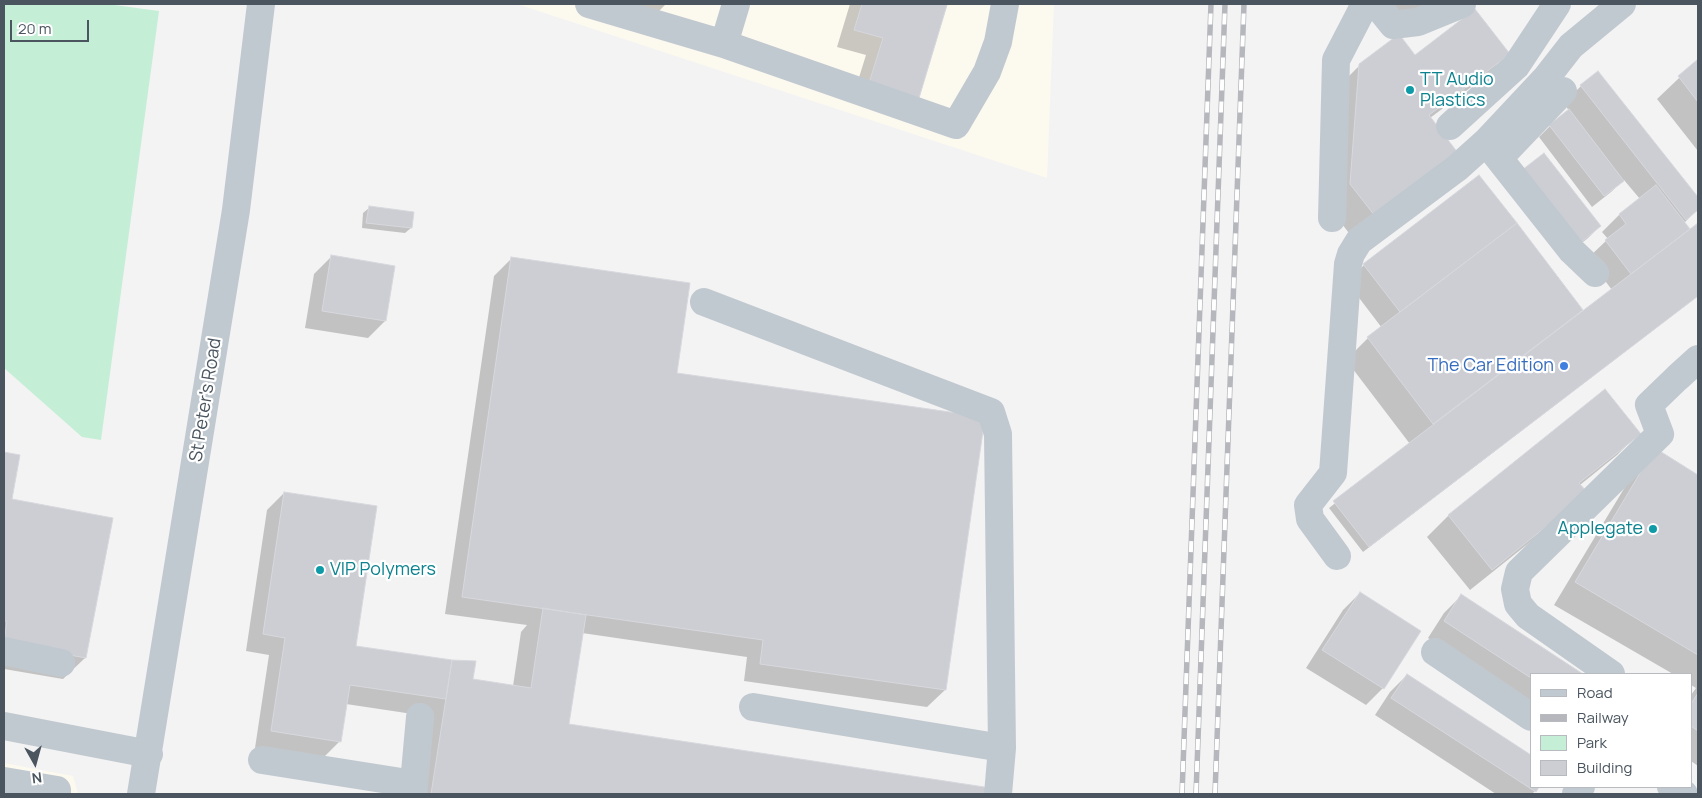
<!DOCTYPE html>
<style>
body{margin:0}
#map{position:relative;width:1702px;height:798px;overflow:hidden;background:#f4f3f3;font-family:Manrope,sans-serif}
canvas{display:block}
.frame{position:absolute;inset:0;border:5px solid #4a555f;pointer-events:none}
.legend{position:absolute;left:1530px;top:673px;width:162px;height:115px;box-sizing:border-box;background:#fff;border:1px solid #b7bbbf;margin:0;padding:6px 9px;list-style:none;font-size:15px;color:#4a555f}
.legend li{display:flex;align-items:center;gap:10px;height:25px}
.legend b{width:25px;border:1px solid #b7bbbf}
.north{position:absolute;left:10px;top:738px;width:50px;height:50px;-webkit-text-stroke:4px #fff;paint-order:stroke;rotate:173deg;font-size:14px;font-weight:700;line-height:20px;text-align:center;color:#4a555f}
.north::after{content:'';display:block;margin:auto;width:18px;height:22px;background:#4a555f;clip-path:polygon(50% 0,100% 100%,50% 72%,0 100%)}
.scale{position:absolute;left:10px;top:20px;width:79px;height:22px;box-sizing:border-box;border:2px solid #4a555f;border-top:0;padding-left:6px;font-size:15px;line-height:18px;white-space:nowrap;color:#4a555f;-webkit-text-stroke:4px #fff;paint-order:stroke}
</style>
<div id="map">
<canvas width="1702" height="798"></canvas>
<div class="frame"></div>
<ul class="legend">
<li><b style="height:6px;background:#c1c9d0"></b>Road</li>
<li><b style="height:6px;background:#b5b7bc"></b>Railway</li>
<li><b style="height:14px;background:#c4efd6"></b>Park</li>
<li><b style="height:14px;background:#cdced4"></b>Building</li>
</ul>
<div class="north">N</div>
<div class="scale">20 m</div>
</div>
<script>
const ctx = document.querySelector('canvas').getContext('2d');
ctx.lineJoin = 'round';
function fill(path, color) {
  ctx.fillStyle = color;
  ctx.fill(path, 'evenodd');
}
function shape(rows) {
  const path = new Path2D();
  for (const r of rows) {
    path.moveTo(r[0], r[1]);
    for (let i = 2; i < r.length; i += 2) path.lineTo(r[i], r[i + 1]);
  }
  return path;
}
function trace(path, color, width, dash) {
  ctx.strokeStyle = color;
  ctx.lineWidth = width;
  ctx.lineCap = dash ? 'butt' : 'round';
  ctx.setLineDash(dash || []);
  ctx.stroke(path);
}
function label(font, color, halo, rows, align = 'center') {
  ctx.font = font + ' Manrope,sans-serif';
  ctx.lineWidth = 4.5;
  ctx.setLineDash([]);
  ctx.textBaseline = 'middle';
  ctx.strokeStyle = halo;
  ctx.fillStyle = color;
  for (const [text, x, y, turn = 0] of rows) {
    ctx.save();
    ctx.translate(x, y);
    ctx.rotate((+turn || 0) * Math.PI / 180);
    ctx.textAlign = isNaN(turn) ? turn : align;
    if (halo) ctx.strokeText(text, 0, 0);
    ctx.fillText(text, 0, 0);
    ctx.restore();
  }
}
fill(shape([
 [517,4,1054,4,1047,178],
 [4,763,73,776,78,794,4,794]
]), '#fcf9ef');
fill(shape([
 [4,4,107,4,159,11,101,440,82,437,4,368]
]), '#c4efd6');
fill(shape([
 [574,4,666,4,644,26],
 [850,4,938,4,946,6,852,100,866,55,837,47],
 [1379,4,1426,4,1397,26],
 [1508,54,1486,76,1430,118,1456,153,1352,237,1329,207,1338,87,1360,65],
 [1698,60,1698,151,1657,99],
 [1598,73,1698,199,1698,209,1684,223,1685,234,1698,224,1698,296,1363,552,1329,508,1410,444,1346,360,1368,338,1382,328,1347,282,1364,265,1479,177,1581,310,1577,315,1578,316,1612,290,1588,258,1608,239,1602,232,1619,215,1640,199,1624,180,1611,192,1592,207,1539,137,1550,126,1569,111,1564,103,1581,86],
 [1512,182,1600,226,1588,238,1568,254],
 [369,208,411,228,405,233,362,228,363,213],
 [331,257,385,321,368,338,305,328,314,274],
 [511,259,676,374,984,418,945,690,927,707,744,681,747,657,582,633,568,725,988,794,413,794,426,716,346,704,340,741,323,758,255,748,269,655,246,651,267,510,284,493,354,647,472,680,513,686,521,632,527,625,445,614,494,276],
 [1639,433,1617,455,1580,485,1564,515,1470,590,1427,537,1449,515],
 [1655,450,1698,477,1698,766,1691,761,1691,695,1696,688,1691,685,1691,674,1673,674,1554,605,1634,472],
 [4,453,18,456,10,500,85,658,63,679,4,669],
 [1360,593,1420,631,1383,688,1366,705,1306,668,1343,610],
 [1461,596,1581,674,1531,674,1531,706,1428,638,1444,613],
 [1407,675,1531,787,1538,787,1535,791,1532,794,1496,794,1375,715,1390,692]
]), '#0003');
const building = shape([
 [862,4,942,4,947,5,919,98,869,83,883,38,854,30,862,4],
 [1475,9,1510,54,1429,115,1458,153,1375,216,1350,184,1359,64,1399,34,1415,55,1475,9],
 [1698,59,1698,102,1678,76,1698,59],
 [1598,71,1698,197,1698,210,1686,220,1580,85,1598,71],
 [1569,109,1624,181,1604,196,1549,125,1569,109],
 [1544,153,1601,226,1580,243,1522,170,1544,153],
 [1479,175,1517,223,1400,312,1363,264,1479,175],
 [1656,185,1690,229,1631,274,1605,240,1626,224,1619,214,1656,185],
 [369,206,414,212,412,228,366,223,369,206],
 [1517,223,1583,310,1433,424,1367,337,1517,223],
 [1698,223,1698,296,1369,547,1333,501,1698,223],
 [331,255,395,266,386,321,322,311,331,255],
 [511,257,690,283,677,373,985,417,946,690,760,664,763,640,462,597,511,257],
 [1605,389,1641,434,1579,483,1588,493,1492,570,1448,515,1605,389],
 [1655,448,1698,475,1698,655,1575,582,1655,448],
 [4,452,20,455,12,499,113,518,86,658,4,643,7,621,4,621,4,452],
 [284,492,377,506,356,646,452,660,446,699,350,685,341,742,271,731,285,638,263,634,284,492],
 [1360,592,1421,631,1384,689,1322,650,1360,592],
 [1461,594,1583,674,1531,674,1531,678,1444,621,1461,594],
 [543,608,586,615,569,724,991,788,990,794,431,794,452,660,476,661,473,679,531,688,543,608],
 [1407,674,1531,755,1531,787,1539,787,1536,792,1391,698,1407,674],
 [1698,693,1698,731,1691,726,1691,704,1698,693]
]);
fill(building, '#cdced4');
trace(building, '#d7d8dd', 1);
trace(shape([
 [589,4,724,44,956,125,987,72,998,42,1005,4],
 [1376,4,1393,25,1418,22,1462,4],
 [724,44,736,4],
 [1450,126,1516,66,1557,4],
 [1486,142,1572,251,1595,273],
 [1499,158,1563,91],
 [1332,218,1336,60,1365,4],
 [704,302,991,412,998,434,1002,748],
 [1337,556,1310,519,1308,505,1333,473,1348,264,1351,254,1359,241,1457,168,1486,142,1546,78,1571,46,1622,4],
 [4,651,61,663],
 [1435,652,1531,717],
 [1611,674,1528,616,1518,604,1515,589,1519,572,1660,434,1649,405,1677,378,1698,359],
 [753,707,1002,748,998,794],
 [4,726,149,754],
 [262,760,414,784],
 [4,781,57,790,57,794],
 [1671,787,1684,794],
 [141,794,236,210,261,4],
 [413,794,420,717],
 [1576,794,1581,787]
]), '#c1c9d0', 28);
const rail = shape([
 [1182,794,1211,4],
 [1196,794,1225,4],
 [1215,794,1244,4]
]);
trace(rail, '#b5b7bc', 5.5);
trace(rail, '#fff', 4, [11]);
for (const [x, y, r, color] of [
 [1410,90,5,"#0f9aa8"],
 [1564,366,5,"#3f7fe0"],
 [1653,529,5,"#0f9aa8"],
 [320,570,5,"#0f9aa8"]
]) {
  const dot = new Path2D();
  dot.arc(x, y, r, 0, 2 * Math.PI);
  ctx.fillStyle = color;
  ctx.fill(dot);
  trace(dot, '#fff', 2);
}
label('18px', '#0d838f', '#fff', [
 ["TT Audio",1420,80],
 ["Plastics",1420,101],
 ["Applegate",1643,529,"right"],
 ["VIP Polymers",330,570]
], 'left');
label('18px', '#366cbe', '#fff', [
 ["The Car Edition",1554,366]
], 'right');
label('18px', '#4a555f', '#fff', [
 ["St Peter's Road",206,400,-81]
]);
</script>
